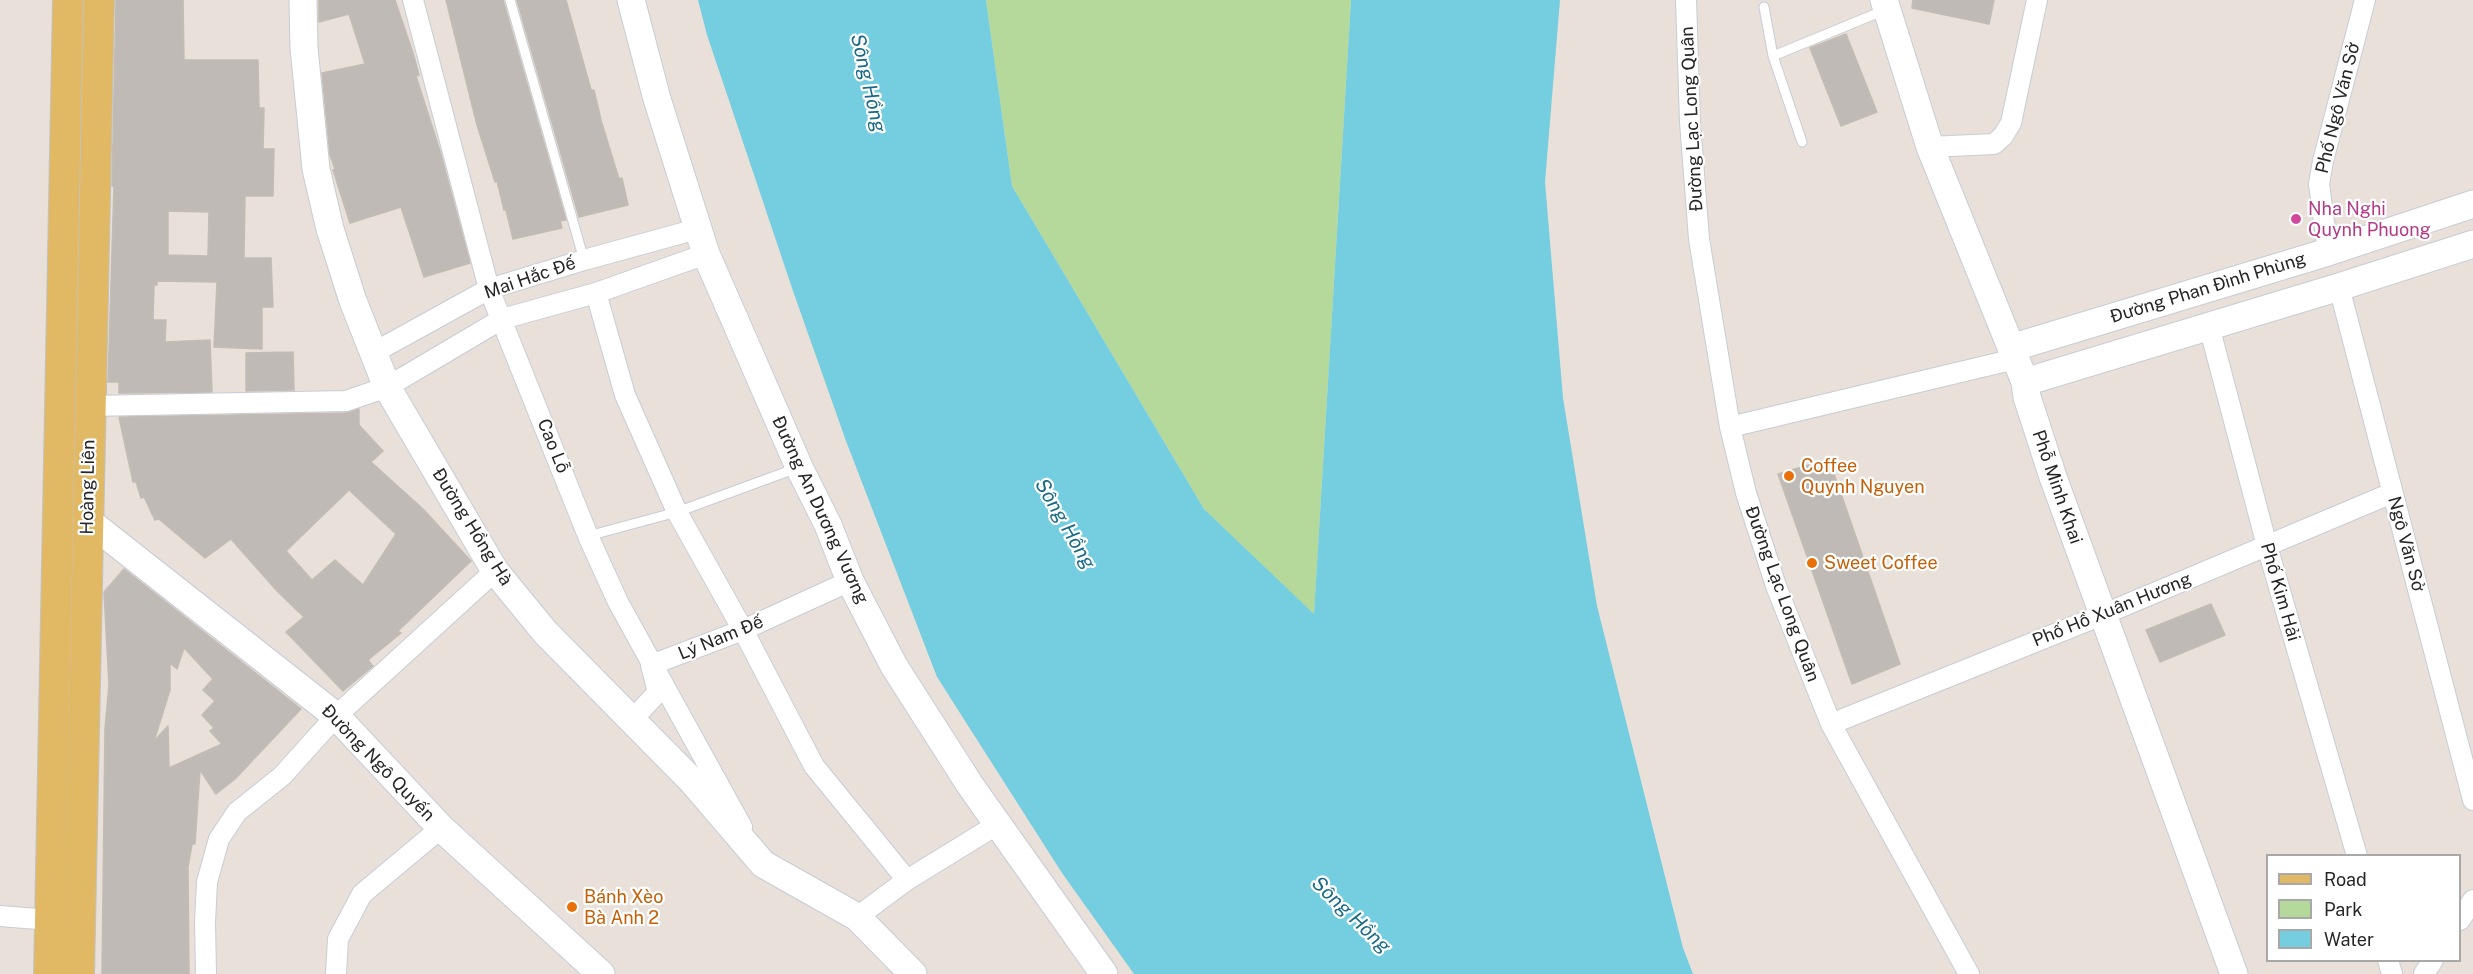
<!DOCTYPE html>
<meta charset="utf-8">
<style>
body{margin:0}
#map{position:relative;width:2473px;height:974px;overflow:hidden;background:#e8e0d9;font-family:"Public Sans",sans-serif}
canvas{display:block}
.legend{position:absolute;left:2266px;top:854px;width:195px;height:108px;box-sizing:border-box;background:#fff;border:2px solid #a8a8a8;margin:0;padding:8px 10px;list-style:none;font-size:18px;color:#262626}
.legend li{display:flex;align-items:center;gap:12px;height:30px}
.legend b{width:30px;border:2px solid #a8a8a8}
</style>
<div id="map">
<canvas width="2473" height="974"></canvas>
<ul class="legend">
<li><b style="height:8px;background:#e1b965"></b>Road</li>
<li><b style="height:16px;background:#b5d99a"></b>Park</li>
<li><b style="height:16px;background:#75cee0"></b>Water</li>
</ul>
</div>
<script>
const ctx = document.querySelector('canvas').getContext('2d');
ctx.lineJoin = 'round';
function fill(path, color) {
  ctx.fillStyle = color;
  ctx.fill(path, 'evenodd');
}
function shape(rows) {
  const path = new Path2D();
  for (const r of rows) {
    path.moveTo(r[0], r[1]);
    for (let i = 2; i < r.length; i += 2) path.lineTo(r[i], r[i + 1]);
  }
  return path;
}
function trace(path, color, width, dash) {
  ctx.strokeStyle = color;
  ctx.lineWidth = width;
  ctx.lineCap = dash ? 'butt' : 'round';
  ctx.setLineDash(dash || []);
  ctx.stroke(path);
}
function label(font, color, halo, rows, align = 'center') {
  ctx.font = font + ' "Public Sans",sans-serif';
  ctx.lineWidth = 4.5;
  ctx.setLineDash([]);
  ctx.textBaseline = 'middle';
  ctx.strokeStyle = halo;
  ctx.fillStyle = color;
  for (const [text, x, y, turn = 0] of rows) {
    ctx.save();
    ctx.translate(x, y);
    ctx.rotate((+turn || 0) * Math.PI / 180);
    ctx.textAlign = isNaN(turn) ? turn : align;
    if (halo) ctx.strokeText(text, 0, 0);
    ctx.fillText(text, 0, 0);
    ctx.restore();
  }
}
fill(shape([
 [986,0,1351,0,1314,615,1204,509,1012,186]
]), '#b5d99a');
fill(shape([
 [698,0,986,0,1012,186,1204,509,1314,614,1351,0,1560,0,1545,182,1563,398,1597,606,1683,948,1693,974,1134,974,1062,873,937,677,846,441,793,291,707,35]
]), '#75cee0');
const building = shape([
 [116,0,183,0,184,60,258,60,259,108,264,108,263,149,274,149,273,196,245,196,244,258,271,258,273,307,262,307,262,349,214,347,217,282,157,281,157,285,154,285,153,320,166,320,165,342,210,340,212,392,119,393,119,382,108,382,114,186,112,186,116,0],
 [168,211,209,212,208,256,168,255,168,211],
 [319,0,395,0,413,53,419,75,416,76,440,151,470,263,424,277,401,207,350,223,333,170,335,169,330,155,322,73,365,64,349,14,319,22,319,0],
 [446,0,503,0,566,220,560,221,562,228,513,239,506,210,504,210,497,181,495,182,477,125,446,0],
 [517,0,566,0,591,90,594,90,601,120,619,179,622,178,628,205,579,217,517,0],
 [1913,0,1994,0,1989,24,1912,8,1913,0],
 [1846,34,1877,112,1841,126,1810,48,1846,34],
 [293,352,294,390,246,391,246,353,293,352],
 [359,409,359,425,383,451,371,462,423,509,471,561,398,631,401,633,368,660,373,666,343,691,286,632,304,617,278,592,231,539,205,558,159,519,155,520,144,497,141,498,136,482,133,482,119,417,346,413,359,409],
 [349,490,396,534,363,585,335,560,312,580,286,551,349,490],
 [1829,459,1900,664,1852,684,1778,474,1829,459],
 [124,569,301,709,235,779,216,794,200,770,195,844,192,844,188,867,189,974,102,974,105,729,109,684,104,592,124,569],
 [184,648,213,679,203,690,215,701,202,715,214,728,210,731,222,744,169,768,168,726,154,741,170,690,170,663,177,669,184,648],
 [2211,604,2225,635,2160,662,2146,630,2211,604]
]);
fill(building, '#c0bab6');
trace(building, '#c2bcb3', 1.5);
const lane = shape([
 [510,0,584,260],
 [1764,7,1773,56,1802,142],
 [1773,56,1885,10],
 [588,536,677,512,797,468]
]);
const street = shape([
 [413,0,489,289,588,536,618,602,742,827],
 [1686,0,1690,122,1699,239,1730,427,1746,493,1776,586,1831,724,1969,974],
 [1930,147,1994,144,2003,136,2011,123,2037,0],
 [2328,252,2319,184,2323,161,2365,0],
 [2339,287,2473,800],
 [596,293,625,395,677,512,743,630,814,766,907,880],
 [2209,326,2267,546,2357,856],
 [373,353,489,289,584,260,697,229],
 [90,406,346,401,387,387,502,319,596,293,706,254],
 [1730,427,2015,359],
 [632,720,658,692,651,665,743,630,850,581],
 [1831,724,2102,615,2392,493],
 [0,916,50,920],
 [857,917,907,880,998,824],
 [2460,920,2473,900],
 [2388,960,2392,974],
 [206,974,205,922,207,882,219,839,237,812,282,776,336,716,495,571],
 [336,974,338,939,362,894,441,828],
 [2424,974,2433,960]
]);
const secondary = shape([
 [303,0,304,48,316,169,330,229,353,301,387,387,495,571,545,632,692,781,763,864,857,917,913,974],
 [631,0,657,99,706,254,799,467,828,525,850,581,894,666,970,785,1104,974],
 [1884,0,1930,147,2025,382,2027,397,2053,477,2234,974],
 [2011,348,2328,252,2473,204],
 [2025,382,2339,287,2473,244],
 [87,520,336,716,441,828,601,974]
]);
const primary = shape([
 [49,974,68,0],
 [79,974,99,0]
]);
trace(lane, '#c8ccd7', 11);
trace(street, '#c8ccd7', 22);
trace(secondary, '#c8ccd7', 29);
trace(primary, '#c2c2c2', 32);
trace(lane, '#fff', 9);
trace(street, '#fff', 20);
trace(secondary, '#fff', 27);
trace(primary, '#e1b965', 30);
for (const [x, y, r, color] of [
 [2296,219,6,"#d1479c"],
 [1789,476,6,"#e8710a"],
 [1812,563,6,"#e8710a"],
 [572,907,6,"#e8710a"]
]) {
  const dot = new Path2D();
  dot.arc(x, y, r, 0, 2 * Math.PI);
  ctx.fillStyle = color;
  ctx.fill(dot);
  trace(dot, '#fff', 2);
}
label('18px', '#262626', '#fff', [
 ["Phố Ngô Văn Sở",2338,108,-76],
 ["Đường Lạc Long Quân",1692,119,-93],
 ["Mai Hắc Đế",530,278,-19],
 ["Đường Phan Đình Phùng",2208,288,-17],
 ["Cao Lỗ",553,446,68],
 ["Hoàng Liên",88,487,-89],
 ["Phỗ Minh Khai",2057,487,71],
 ["Đường An Dương Vương",820,510,65],
 ["Đường Hồng Hà",472,527,58],
 ["Ngô Văn Sở",2406,544,75],
 ["Phố Kim Hải",2280,592,74],
 ["Đường Lạc Long Quân",1782,594,70],
 ["Phố Hồ Xuân Hương",2112,610,-22],
 ["Lý Nam Đế",721,638,-22],
 ["Đường Ngô Quyến",378,763,46]
]);
label('18px', '#b23c85', '#fff', [
 ["Nha Nghi",2308,209],
 ["Quynh Phuong",2308,230]
], 'left');
label('18px', '#c56008', '#fff', [
 ["Coffee",1801,466],
 ["Quynh Nguyen",1801,487],
 ["Sweet Coffee",1824,563],
 ["Bánh Xèo",584,897],
 ["Bà Anh 2",584,918]
], 'left');
label('italic 20px', '#1a6b87', '#fff', [
 ["Sông Hồng",868,83,77],
 ["Sông Hồng",1065,524,60],
 ["Sông Hồng",1351,915,44]
]);
</script>
